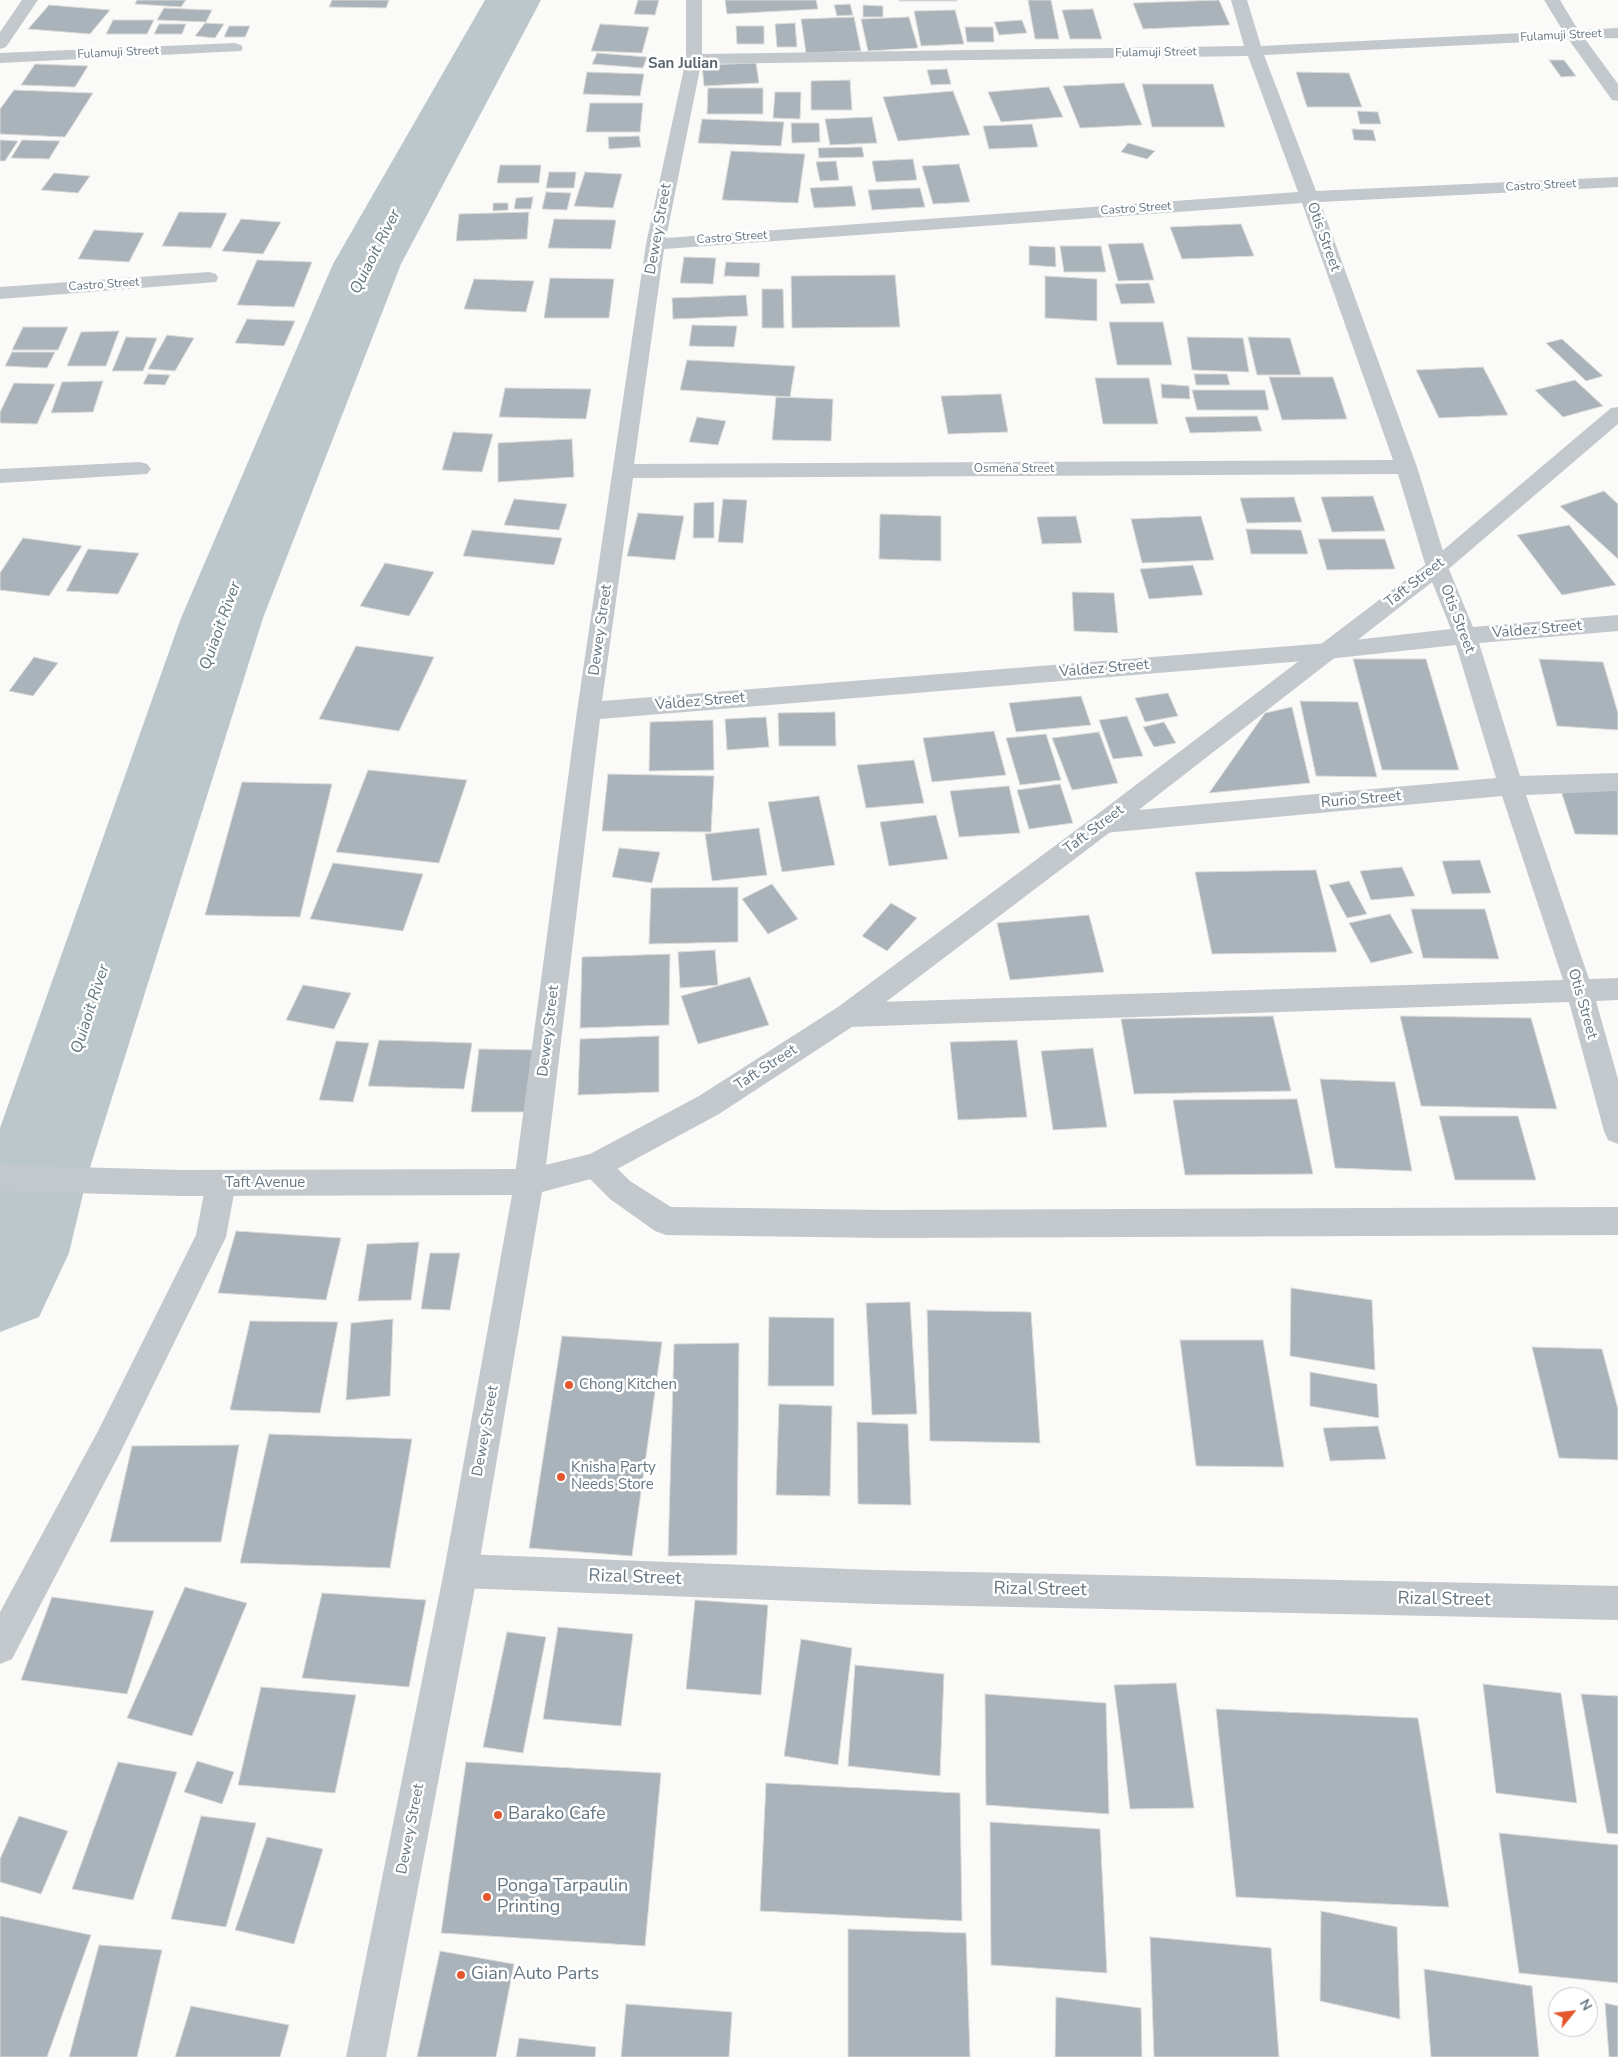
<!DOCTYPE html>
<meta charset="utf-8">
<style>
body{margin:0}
#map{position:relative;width:1618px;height:2057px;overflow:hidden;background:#fafaf8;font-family:"Nunito Sans",sans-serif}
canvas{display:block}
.north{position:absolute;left:1548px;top:1987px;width:50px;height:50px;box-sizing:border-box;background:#fff;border:1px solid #c1c8cd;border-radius:50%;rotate:61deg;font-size:14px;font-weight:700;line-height:20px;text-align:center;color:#657683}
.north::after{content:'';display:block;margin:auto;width:18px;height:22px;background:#e4572e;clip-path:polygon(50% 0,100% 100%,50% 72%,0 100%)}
</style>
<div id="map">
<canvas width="1618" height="2057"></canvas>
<div class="north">N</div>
</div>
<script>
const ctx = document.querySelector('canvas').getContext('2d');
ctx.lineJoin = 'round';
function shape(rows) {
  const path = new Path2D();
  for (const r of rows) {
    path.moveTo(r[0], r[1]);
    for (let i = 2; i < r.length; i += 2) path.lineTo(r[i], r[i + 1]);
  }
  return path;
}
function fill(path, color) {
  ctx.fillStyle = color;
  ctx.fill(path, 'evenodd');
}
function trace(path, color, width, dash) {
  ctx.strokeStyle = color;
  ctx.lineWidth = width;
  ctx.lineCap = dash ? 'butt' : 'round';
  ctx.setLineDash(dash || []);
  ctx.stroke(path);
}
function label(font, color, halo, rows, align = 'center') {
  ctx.font = font + ' "Nunito Sans",sans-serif';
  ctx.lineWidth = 5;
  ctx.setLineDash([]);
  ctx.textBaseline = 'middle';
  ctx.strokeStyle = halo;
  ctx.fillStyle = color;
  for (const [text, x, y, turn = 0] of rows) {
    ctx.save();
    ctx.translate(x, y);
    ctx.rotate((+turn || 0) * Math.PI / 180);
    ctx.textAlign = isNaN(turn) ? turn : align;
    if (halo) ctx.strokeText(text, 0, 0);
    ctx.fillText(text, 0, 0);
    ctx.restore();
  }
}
fill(shape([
 [485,0,541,0,401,264,263,618,87,1177,69,1253,39,1317,0,1332,0,1128,181,618,333,264,485,0]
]), '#bbc7cb');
const building = shape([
 [137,0,186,0,181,7,135,4,137,0],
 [332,0,389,0,386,8,329,7,332,0],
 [638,0,659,0,655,15,634,14,638,0],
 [725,0,816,0,818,9,727,14,725,0],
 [899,0,957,0,957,1,899,1,899,0],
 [1028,0,1051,0,1059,39,1035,39,1028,0],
 [1219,0,1230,25,1143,29,1133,3,1219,0],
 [850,4,853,15,837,16,834,5,850,4],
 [49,5,110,10,90,34,28,29,49,5],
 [863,5,883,6,883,17,863,17,863,5],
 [164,8,212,10,206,22,157,20,164,8],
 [1093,9,1102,39,1070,39,1062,10,1093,9],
 [955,10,964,44,921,46,914,11,955,10],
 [854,17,861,51,806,53,801,19,854,17],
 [909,17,918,48,868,51,861,19,909,17],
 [113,20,154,20,147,34,106,34,113,20],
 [1022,20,1027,33,999,35,994,22,1022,20],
 [205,23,224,24,215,38,195,36,205,23],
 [795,23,797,47,777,47,775,24,795,23],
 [159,24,186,24,182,34,154,34,159,24],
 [600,24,649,27,642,53,591,51,600,24],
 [229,26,250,26,245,37,224,37,229,26],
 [736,26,764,26,764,44,737,44,736,26],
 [965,27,993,27,994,42,967,42,965,27],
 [597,53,647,57,643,68,592,64,597,53],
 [1549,60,1564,60,1576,76,1561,77,1549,60],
 [756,63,759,83,704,86,702,65,756,63],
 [35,64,88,66,75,87,21,85,35,64],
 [947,69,951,84,931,85,927,70,947,69],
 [587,72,644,74,640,96,583,94,587,72],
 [1296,72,1349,73,1362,107,1307,107,1296,72],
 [850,80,852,110,811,110,811,81,850,80],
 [1124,83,1142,125,1080,128,1063,86,1124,83],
 [1142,84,1213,84,1225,127,1152,127,1142,84],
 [1049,87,1063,117,1001,122,988,92,1049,87],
 [708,88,763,88,763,114,707,114,708,88],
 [14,90,93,93,65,137,0,134,0,109,14,90],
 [953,91,970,135,898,141,883,97,953,91],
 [775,92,801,92,800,119,773,118,775,92],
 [590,103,643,103,640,132,586,132,590,103],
 [1357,111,1378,112,1381,124,1360,124,1357,111],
 [872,117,877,143,830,145,825,119,872,117],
 [702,119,784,122,781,146,698,143,702,119],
 [791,123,819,123,820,142,792,143,791,123],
 [1032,124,1038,147,989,149,983,126,1032,124],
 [1352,129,1373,130,1376,141,1354,140,1352,129],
 [639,136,641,147,609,149,608,137,639,136],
 [0,140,18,141,5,161,0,161,0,140],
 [22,140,60,141,49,159,11,158,22,140],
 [1128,143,1155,151,1147,159,1121,152,1128,143],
 [862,147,864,157,819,158,818,148,862,147],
 [731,151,805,154,798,203,722,200,731,151],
 [913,159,917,180,876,182,872,161,913,159],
 [836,161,839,180,820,181,816,162,836,161],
 [959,164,970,202,933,204,922,166,959,164],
 [500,165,541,165,539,183,497,183,500,165],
 [549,172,576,172,574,188,546,188,549,172],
 [585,172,622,174,613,208,574,206,585,172],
 [54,173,90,176,78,193,41,190,54,173],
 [852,186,856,206,814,208,810,188,852,186],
 [920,188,925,207,872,210,868,190,920,188],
 [546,192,571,193,567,210,542,209,546,192],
 [533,197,531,209,514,209,516,198,533,197],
 [493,203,508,203,508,210,493,211,493,203],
 [179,212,227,213,211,248,162,246,179,212],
 [529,212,527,239,456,241,459,214,529,212],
 [241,219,281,222,263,254,222,251,241,219],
 [554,219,616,220,611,249,548,248,554,219],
 [1241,224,1254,256,1182,259,1170,227,1241,224],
 [94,230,144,233,129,262,78,259,94,230],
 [1143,243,1154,280,1118,281,1108,244,1143,243],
 [1029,246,1055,247,1056,267,1029,265,1029,246],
 [1060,246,1101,246,1106,272,1064,272,1060,246],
 [684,257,716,258,713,284,680,283,684,257],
 [257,260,312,262,294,307,237,305,257,260],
 [726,262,760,263,759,277,724,276,726,262],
 [895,275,900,327,792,328,791,276,895,275],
 [1045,276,1097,279,1097,321,1045,318,1045,276],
 [550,278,614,279,609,318,544,318,550,278],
 [474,279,534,281,526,312,464,309,474,279],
 [1149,283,1155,303,1121,304,1115,284,1149,283],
 [762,289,783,289,784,328,762,328,762,289],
 [746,295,748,316,673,319,672,298,746,295],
 [247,319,295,321,284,346,235,343,247,319],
 [1109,322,1163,322,1172,365,1117,365,1109,322],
 [692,325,737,326,734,347,689,346,692,325],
 [23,327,68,327,58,350,12,350,23,327],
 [119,331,106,366,67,366,81,332,119,331],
 [167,335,194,338,175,371,148,369,167,335],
 [126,337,157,338,143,371,112,371,126,337],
 [1187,337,1243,338,1249,372,1192,370,1187,337],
 [1248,337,1290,338,1301,375,1257,375,1248,337],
 [1562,339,1603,376,1586,381,1546,343,1562,339],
 [12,352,55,352,47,368,5,366,12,352],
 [687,360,795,366,790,397,680,390,687,360],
 [1483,367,1508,415,1439,418,1416,370,1483,367],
 [148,374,170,375,165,385,143,384,148,374],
 [1194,374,1227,374,1230,385,1196,385,1194,374],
 [1269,377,1333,377,1347,419,1282,420,1269,377],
 [1095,378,1149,378,1158,424,1103,424,1095,378],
 [1575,380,1603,406,1563,417,1535,390,1575,380],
 [103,381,93,412,51,413,62,382,103,381],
 [14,383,55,384,37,424,0,423,0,412,14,383],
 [1161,384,1189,386,1190,399,1162,398,1161,384],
 [505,388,591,389,586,419,499,417,505,388],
 [1192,390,1265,390,1269,410,1197,410,1192,390],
 [1001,394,1008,432,948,434,941,396,1001,394],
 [776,397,833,399,831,441,772,440,776,397],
 [1257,416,1262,431,1190,433,1185,417,1257,416],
 [697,417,726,421,718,445,689,442,697,417],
 [453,432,493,434,482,472,442,470,453,432],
 [572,439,574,477,498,482,498,443,572,439],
 [1604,491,1618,504,1618,559,1560,506,1604,491],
 [1373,496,1385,531,1332,532,1321,497,1373,496],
 [1294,497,1302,522,1247,523,1240,498,1294,497],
 [514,499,567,504,559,530,504,525,514,499],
 [723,499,747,500,743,543,718,542,723,499],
 [714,502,714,538,693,538,694,503,714,502],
 [638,513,684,516,675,560,627,556,638,513],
 [880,514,941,516,941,561,879,559,880,514],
 [1076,516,1082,543,1042,544,1037,517,1076,516],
 [1201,516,1214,560,1142,563,1131,519,1201,516],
 [1569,525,1616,585,1562,595,1517,535,1569,525],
 [1246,529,1301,530,1308,554,1251,554,1246,529],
 [472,530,562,538,554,565,463,556,472,530],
 [23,538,82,546,49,596,0,590,0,573,23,538],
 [1318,539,1385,539,1395,569,1327,570,1318,539],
 [88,549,139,553,118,594,66,591,88,549],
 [385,563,434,572,409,616,360,606,385,563],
 [1193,565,1203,595,1149,599,1140,569,1193,565],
 [1072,592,1114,593,1118,633,1074,631,1072,592],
 [356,646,434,657,399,731,319,719,356,646],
 [34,657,58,663,33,696,9,691,34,657],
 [1353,659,1426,659,1459,770,1382,770,1353,659],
 [1539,659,1603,662,1618,713,1618,730,1557,726,1539,659],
 [1168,693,1178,716,1145,722,1135,698,1168,693],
 [1081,696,1091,725,1016,732,1009,703,1081,696],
 [1300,701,1358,702,1377,777,1316,776,1300,701],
 [1292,707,1310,783,1209,793,1265,713,1292,707],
 [835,712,836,746,779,746,778,713,835,712],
 [1127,716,1143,756,1113,759,1099,720,1127,716],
 [766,717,769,747,727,750,725,719,766,717],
 [713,720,714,770,649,771,650,722,713,720],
 [1164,722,1176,743,1154,747,1143,727,1164,722],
 [994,731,1006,775,932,782,923,738,994,731],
 [1099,732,1118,783,1072,790,1052,738,1099,732],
 [1046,734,1061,780,1020,785,1006,738,1046,734],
 [914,760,924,803,866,808,857,765,914,760],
 [368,770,467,780,439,863,336,852,368,770],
 [608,774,714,776,711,832,602,831,608,774],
 [242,782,332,784,300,917,205,915,242,782],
 [1060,784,1073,823,1029,829,1017,790,1060,784],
 [1009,786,1020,833,959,837,950,791,1009,786],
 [1560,788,1618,789,1618,835,1575,834,1560,788],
 [819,796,835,865,782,872,768,802,819,796],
 [936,815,948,859,889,866,880,822,936,815],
 [759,828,767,875,712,881,705,834,759,828],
 [619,848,660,852,652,883,612,877,619,848],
 [1480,860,1491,893,1452,894,1442,861,1480,860],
 [333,863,423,874,403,931,310,919,333,863],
 [1402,867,1415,896,1371,900,1360,871,1402,867],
 [1316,870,1337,952,1212,954,1195,872,1316,870],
 [1349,881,1367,914,1347,918,1329,885,1349,881],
 [772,884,798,919,768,934,742,899,772,884],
 [738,887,738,942,649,944,651,888,738,887],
 [891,903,917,918,887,951,862,936,891,903],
 [1411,909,1485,909,1499,959,1423,958,1411,909],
 [1390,914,1413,953,1371,963,1349,923,1390,914],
 [1089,915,1104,972,1010,980,997,923,1089,915],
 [715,950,718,985,680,988,678,952,715,950],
 [670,954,669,1025,580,1028,582,957,670,954],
 [750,977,769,1025,698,1044,681,996,750,977],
 [303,985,351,993,334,1029,286,1020,303,985],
 [1273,1016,1291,1091,1134,1094,1121,1019,1273,1016],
 [1400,1016,1531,1018,1557,1109,1421,1106,1400,1016],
 [659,1036,659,1092,578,1095,580,1039,659,1036],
 [379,1040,472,1043,464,1089,368,1086,379,1040],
 [1017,1040,1027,1117,958,1120,950,1042,1017,1040],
 [336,1041,369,1043,353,1102,319,1100,336,1041],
 [1093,1048,1107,1127,1053,1130,1041,1051,1093,1048],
 [479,1049,543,1050,534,1112,471,1112,479,1049],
 [1320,1079,1395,1082,1412,1171,1335,1168,1320,1079],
 [1297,1099,1313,1174,1185,1175,1173,1100,1297,1099],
 [1439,1116,1518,1116,1536,1180,1455,1180,1439,1116],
 [236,1231,341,1238,326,1300,218,1293,236,1231],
 [419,1242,411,1300,358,1301,367,1244,419,1242],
 [430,1253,460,1253,450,1310,421,1309,430,1253],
 [1291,1288,1372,1300,1375,1370,1290,1356,1291,1288],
 [910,1302,917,1414,872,1415,866,1303,910,1302],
 [927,1310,1031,1312,1040,1443,930,1441,927,1310],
 [769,1317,834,1318,834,1386,768,1386,769,1317],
 [393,1319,390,1396,346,1400,351,1323,393,1319],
 [250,1321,338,1322,320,1413,230,1410,250,1321],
 [562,1336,662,1342,632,1556,529,1548,562,1336],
 [1180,1340,1263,1340,1284,1467,1196,1466,1180,1340],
 [739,1343,737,1555,668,1556,674,1344,739,1343],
 [1532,1347,1602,1349,1618,1409,1618,1460,1559,1458,1532,1347],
 [1310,1372,1377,1384,1379,1418,1310,1406,1310,1372],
 [779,1404,832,1406,830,1496,776,1495,779,1404],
 [857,1422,908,1424,911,1505,858,1504,857,1422],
 [1378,1426,1386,1459,1330,1461,1323,1428,1378,1426],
 [269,1434,412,1439,390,1568,240,1563,269,1434],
 [239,1445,221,1542,110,1542,132,1446,239,1445],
 [185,1587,247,1603,192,1736,127,1718,185,1587],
 [322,1593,426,1600,409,1687,302,1678,322,1593],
 [52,1597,154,1611,127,1694,21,1680,52,1597],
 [695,1600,768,1605,761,1695,686,1689,695,1600],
 [558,1627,633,1634,621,1726,543,1719,558,1627],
 [507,1632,546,1637,523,1753,483,1747,507,1632],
 [801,1639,852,1648,838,1765,784,1756,801,1639],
 [855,1665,944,1674,940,1776,848,1766,855,1665],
 [1176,1683,1194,1808,1130,1809,1114,1685,1176,1683],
 [1483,1684,1561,1693,1577,1803,1496,1793,1483,1684],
 [261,1687,356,1695,335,1793,238,1785,261,1687],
 [985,1694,1106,1703,1109,1814,986,1805,985,1694],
 [1581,1694,1618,1696,1618,1834,1607,1833,1581,1694],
 [1216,1709,1418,1718,1449,1907,1236,1897,1216,1709],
 [197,1761,234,1772,222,1804,184,1792,197,1761],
 [118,1762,177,1772,133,1900,72,1889,118,1762],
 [466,1762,661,1773,645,1946,441,1933,466,1762],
 [766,1783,960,1793,962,1921,760,1911,766,1783],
 [19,1816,68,1831,41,1894,0,1882,0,1859,19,1816],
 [201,1816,256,1823,226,1927,171,1919,201,1816],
 [990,1822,1100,1829,1107,1973,991,1965,990,1822],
 [1499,1833,1618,1845,1618,1983,1519,1973,1499,1833],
 [267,1837,323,1849,294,1944,235,1930,267,1837],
 [1321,1911,1397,1927,1400,2019,1320,2001,1321,1911],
 [0,1916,91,1935,47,2057,0,2057,0,1916],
 [848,1929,966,1933,970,2057,848,2057,848,1929],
 [1150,1937,1271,1948,1279,2057,1154,2057,1150,1937],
 [99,1945,162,1950,137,2057,69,2057,99,1945],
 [440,1951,514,1964,496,2057,417,2057,440,1951],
 [1424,1969,1532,1986,1539,2057,1431,2057,1424,1969],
 [1056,1997,1141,2008,1142,2057,1055,2057,1056,1997],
 [1605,2003,1618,2006,1618,2057,1609,2057,1605,2003],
 [626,2004,732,2012,729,2057,621,2057,626,2004],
 [191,2006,289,2025,280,2057,175,2057,191,2006],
 [519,2038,596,2047,595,2057,516,2057,519,2038]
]);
fill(building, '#aab3b9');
trace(building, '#dcdcda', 1);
fill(shape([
 [22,0,38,0,6,47,0,49,0,32,22,0],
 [686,0,702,0,702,54,1244,46,1231,0,1247,0,1261,46,1563,31,1544,0,1560,0,1578,30,1618,28,1618,38,1585,39,1618,84,1618,101,1612,100,1569,40,1264,55,1316,191,1618,177,1618,187,1320,202,1417,467,1448,567,1473,627,1618,615,1618,631,1479,643,1520,776,1618,773,1618,791,1526,795,1589,979,1618,978,1618,1000,1596,1001,1618,1079,1618,1144,1608,1140,1604,1131,1569,1002,848,1027,838,1023,834,1015,838,1007,848,1003,1563,980,1502,796,1104,833,1095,830,1091,823,1095,816,1104,813,1496,778,1456,645,1328,659,600,719,544,1182,539,1191,529,1195,519,1191,514,1182,577,711,646,244,686,59,686,0],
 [1248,56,1298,192,666,238,701,64,1248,56],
 [1302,203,1393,460,634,464,664,249,1302,203],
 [1398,474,1426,567,1451,629,1328,643,602,701,633,478,1398,474],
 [235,43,241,45,243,48,241,51,0,63,0,53,235,43],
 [209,272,216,274,218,278,216,282,0,299,0,287,209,272],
 [140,462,147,464,151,469,147,474,0,483,0,469,140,462],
 [596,1153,606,1157,630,1181,671,1207,886,1210,1618,1207,1618,1235,886,1238,666,1235,655,1231,610,1199,586,1175,581,1166,586,1157,596,1153],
 [221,1170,231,1174,236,1183,226,1237,120,1453,12,1659,0,1664,0,1612,98,1431,196,1235,206,1183,211,1174,221,1170],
 [461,1554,875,1570,1618,1586,1618,1620,875,1604,461,1588,449,1583,444,1571,449,1559,461,1554]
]), '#c3c8cc');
fill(shape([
 [1618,407,1618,424,1445,572,1113,830,858,1023,719,1114,606,1175,542,1192,478,1571,386,2057,346,2057,444,1571,512,1195,182,1196,0,1191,0,1165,182,1170,529,1169,590,1154,699,1096,838,1007,1095,816,1429,562,1611,408,1618,407]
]), '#c3c8cc');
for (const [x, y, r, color] of [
 [569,1385,5,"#e4572e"],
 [561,1477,5,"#e4572e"],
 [498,1815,5,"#e4572e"],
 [487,1897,5,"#e4572e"],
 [461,1975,5,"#e4572e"]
]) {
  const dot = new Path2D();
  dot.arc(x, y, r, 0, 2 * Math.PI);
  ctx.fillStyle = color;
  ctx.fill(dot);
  trace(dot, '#fff', 2);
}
label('12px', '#657683', '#fff', [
 ["Fulamuji Street",1561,36,-3],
 ["Fulamuji Street",118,53,-3],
 ["Fulamuji Street",1156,53,-1],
 ["Castro Street",1541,186,-3],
 ["Castro Street",1136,209,-4],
 ["Castro Street",732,238,-4],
 ["Castro Street",104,285,-4],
 ["Osmeña Street",1014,469]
]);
label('bold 15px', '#57646e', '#fff', [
 ["San Julian",683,64]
]);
label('15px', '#657683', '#fff', [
 ["Dewey Street",659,229,-80],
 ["Otis Street",1323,237,70],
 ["Taft Street",1415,583,-38],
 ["Otis Street",1457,619,69],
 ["Dewey Street",601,630,-82],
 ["Valdez Street",1537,630,-5],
 ["Valdez Street",1104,669,-5],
 ["Valdez Street",700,702,-5],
 ["Rurio Street",1361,800,-5],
 ["Taft Street",1094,830,-37],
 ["Otis Street",1582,1004,74],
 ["Dewey Street",549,1031,-83],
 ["Taft Street",766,1068,-33],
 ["Taft Avenue",265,1183],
 ["Dewey Street",486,1431,-80],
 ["Dewey Street",411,1829,-79]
]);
label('15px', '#657683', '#fff', [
 ["Chong Kitchen",579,1385],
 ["Knisha Party",571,1468],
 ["Needs Store",571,1485]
], 'left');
label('italic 16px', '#60757c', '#fff', [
 ["Quiaoit River",376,252,-63],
 ["Quiaoit River",221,626,-70],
 ["Quiaoit River",91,1009,-72]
]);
label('18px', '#657683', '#fff', [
 ["Rizal Street",635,1578,2],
 ["Rizal Street",1040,1590,1],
 ["Rizal Street",1444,1600,1]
]);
label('18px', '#657683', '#fff', [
 ["Barako Cafe",508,1815],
 ["Ponga Tarpaulin",497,1887],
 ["Printing",497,1908],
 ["Gian Auto Parts",471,1975]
], 'left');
</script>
